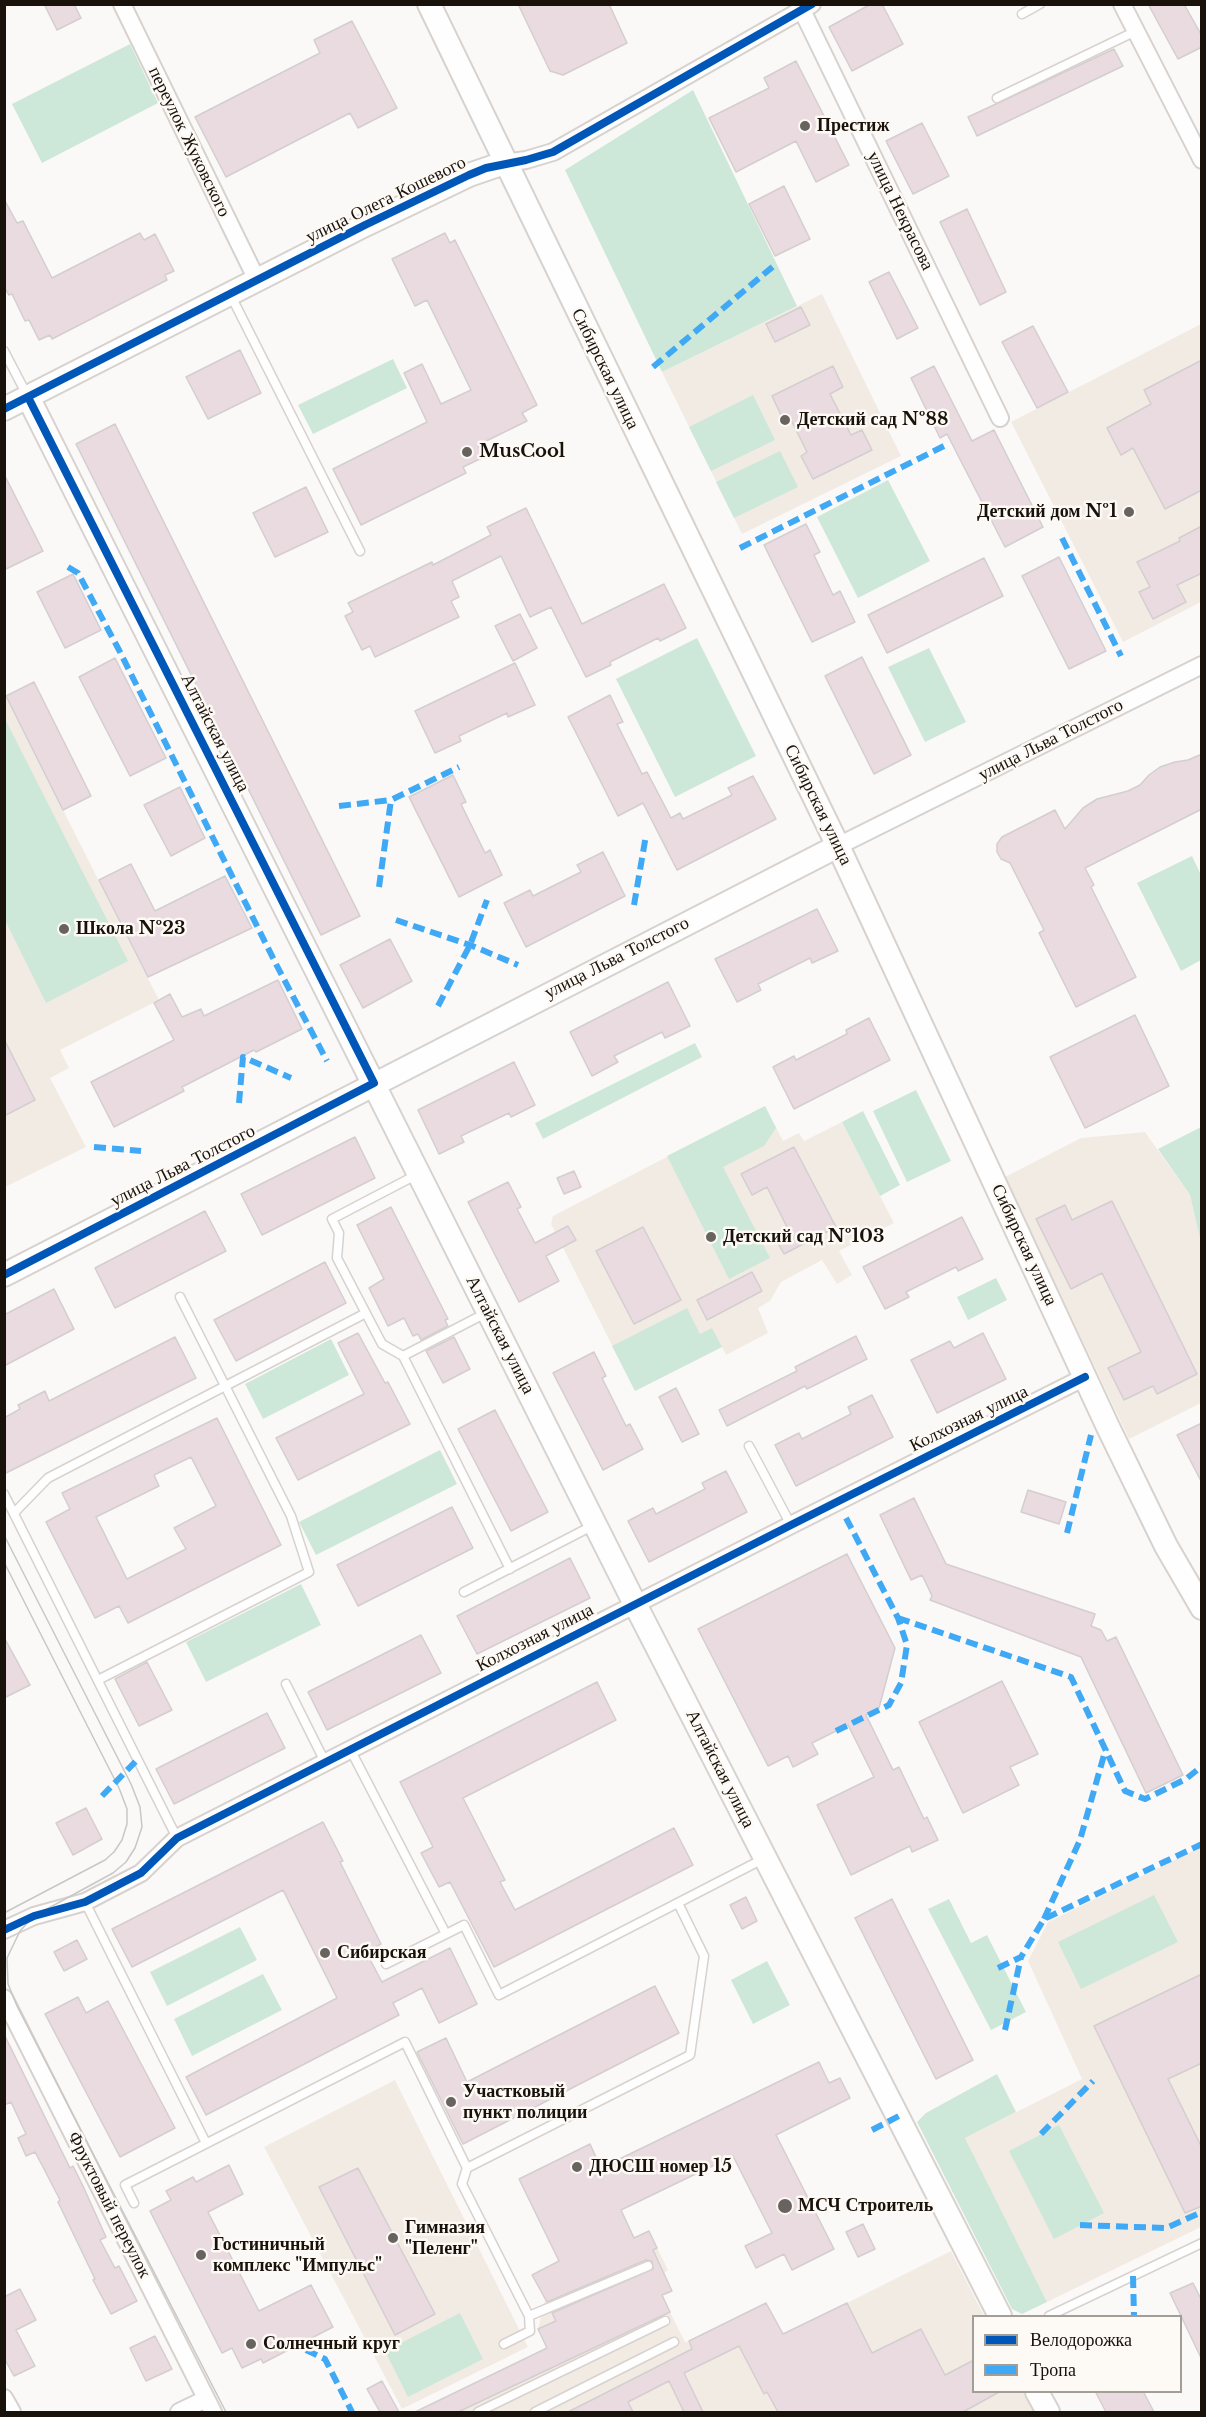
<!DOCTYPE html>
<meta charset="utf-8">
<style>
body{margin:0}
#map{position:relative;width:1206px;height:2417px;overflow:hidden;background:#fbf9f7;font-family:"Libre Baskerville",serif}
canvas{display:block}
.frame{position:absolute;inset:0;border:6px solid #19120b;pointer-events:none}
.legend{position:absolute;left:972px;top:2315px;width:210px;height:78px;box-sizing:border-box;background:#fdf9f5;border:2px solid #a29d97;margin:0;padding:8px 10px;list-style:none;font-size:18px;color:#19120b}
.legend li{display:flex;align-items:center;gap:12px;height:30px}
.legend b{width:30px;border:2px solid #a29d97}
</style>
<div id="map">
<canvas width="1206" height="2417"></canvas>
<div class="frame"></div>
<ul class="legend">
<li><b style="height:8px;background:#0057b8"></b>Велодорожка</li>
<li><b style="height:8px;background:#3fa9f5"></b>Тропа</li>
</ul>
</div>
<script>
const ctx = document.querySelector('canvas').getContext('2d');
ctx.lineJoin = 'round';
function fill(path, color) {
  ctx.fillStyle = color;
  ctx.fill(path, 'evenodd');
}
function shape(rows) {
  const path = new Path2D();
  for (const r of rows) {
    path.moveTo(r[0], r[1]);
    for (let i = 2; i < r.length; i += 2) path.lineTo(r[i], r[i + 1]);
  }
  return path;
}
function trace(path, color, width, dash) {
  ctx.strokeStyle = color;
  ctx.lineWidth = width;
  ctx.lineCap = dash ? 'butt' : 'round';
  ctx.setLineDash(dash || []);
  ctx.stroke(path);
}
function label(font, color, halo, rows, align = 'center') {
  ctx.font = font + ' "Libre Baskerville",serif';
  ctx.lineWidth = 5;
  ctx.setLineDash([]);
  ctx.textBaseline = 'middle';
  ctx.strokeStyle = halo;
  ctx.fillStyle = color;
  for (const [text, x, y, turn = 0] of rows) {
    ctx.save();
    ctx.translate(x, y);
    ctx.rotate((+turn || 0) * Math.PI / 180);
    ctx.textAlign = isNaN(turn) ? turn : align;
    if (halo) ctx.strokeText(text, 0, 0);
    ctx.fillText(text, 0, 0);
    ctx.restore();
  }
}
fill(shape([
 [822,294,901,456,742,534,662,372],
 [1201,324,1201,602,1123,642,1011,422],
 [4,693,159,1000,60,1050,69,1068,50,1078,86,1147,5,1187],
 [765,1106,783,1141,799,1133,804,1141,842,1122,894,1223,839,1251,852,1275,837,1284,822,1260,781,1282,770,1301,758,1308,768,1333,726,1355,722,1347,635,1391,551,1224,553,1216],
 [1145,1132,1190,1195,1201,1243,1201,1403,1129,1439,1005,1177,1081,1138],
 [1201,1847,1201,2227,1047,2302,965,2138,1082,2079,1028,1961,1048,1922],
 [395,2080,528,2347,402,2409,264,2147],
 [631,2231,635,2238,649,2231,668,2270,664,2273,672,2291,662,2296,685,2342,689,2341,701,2365,761,2334,767,2343,951,2251,984,2316,974,2316,974,2392,1023,2392,1034,2412,415,2412,546,2348,538,2329,545,2300,532,2275,559,2261,561,2265]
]), '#f2ebe4');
fill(shape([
 [130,44,158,103,42,163,12,104],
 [693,90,797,306,662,372,565,170],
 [393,359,407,388,313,434,298,405],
 [753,395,775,440,711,471,689,427],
 [780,451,798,487,734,518,716,482],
 [888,480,930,561,858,598,817,517],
 [697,638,756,756,675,797,616,679],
 [929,648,966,722,925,742,888,667],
 [4,717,128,961,46,1003,5,920],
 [1192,856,1201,875,1201,960,1181,971,1137,883],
 [695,1043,702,1057,543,1139,535,1123],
 [916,1090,951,1161,907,1182,873,1111],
 [765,1106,776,1128,764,1146,723,1167,770,1258,729,1279,667,1156],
 [863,1111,900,1185,880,1196,842,1122],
 [1201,1127,1201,1243,1190,1195,1158,1149],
 [996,1278,1007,1300,968,1320,957,1297],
 [687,1308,700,1334,712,1328,722,1347,635,1391,612,1346],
 [331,1339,349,1375,263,1419,245,1384],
 [440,1450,457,1484,316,1555,299,1522],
 [301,1584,321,1625,206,1682,186,1642],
 [1154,1895,1178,1942,1081,1989,1058,1942],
 [949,1899,971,1943,987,1935,1026,2012,991,2030,928,1909],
 [240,1927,257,1960,167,2006,150,1972],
 [767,1961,790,2005,753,2024,731,1980],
 [263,1974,282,2010,192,2056,174,2019],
 [997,2074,1016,2112,965,2138,1047,2302,1022,2314,1012,2309,917,2122,926,2113],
 [1059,2125,1104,2213,1054,2239,1009,2151],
 [460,2313,483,2359,408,2397,385,2351]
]), '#cde8d8');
const building = shape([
 [44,4,74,4,81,18,57,30,44,4],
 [518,4,609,4,627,43,563,75,550,71,518,4],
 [871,4,882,4,903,44,852,71,829,27,871,4],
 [1148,4,1184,4,1202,36,1202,47,1178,59,1148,4],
 [352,21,397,108,358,128,350,113,226,177,195,117,320,53,314,40,352,21],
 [1114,49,1123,66,977,136,968,117,1114,49],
 [796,61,849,165,816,182,796,141,736,172,709,118,769,88,764,78,796,61],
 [922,123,949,176,913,194,886,141,922,123],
 [784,186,810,239,775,256,749,204,784,186],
 [4,199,17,223,23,221,52,278,140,233,144,240,155,234,174,271,165,275,167,280,52,339,50,335,39,340,29,320,25,321,12,294,9,295,4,287,4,199],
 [967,209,1006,292,980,305,940,222,967,209],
 [445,233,450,243,455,240,537,405,522,413,527,421,478,445,484,457,463,467,466,473,361,525,333,469,427,422,404,373,422,364,441,404,471,390,427,300,415,306,392,259,445,233],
 [889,272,918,328,897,339,869,282,889,272],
 [801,307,810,325,775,342,766,324,801,307],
 [1033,326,1068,392,1037,408,1002,342,1033,326],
 [240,350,261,393,208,419,186,377,240,350],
 [1202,360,1202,490,1165,509,1133,448,1121,455,1107,428,1151,404,1144,390,1202,360],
 [833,366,843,387,830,394,851,435,862,430,872,450,813,479,801,456,807,452,788,414,782,417,772,396,833,366],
 [934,366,972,441,994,430,1043,527,1005,547,947,434,940,438,911,378,934,366],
 [115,424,360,916,321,935,76,444,115,424],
 [4,474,43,551,4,570,4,474],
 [306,487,328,532,275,557,253,513,306,487],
 [526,508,582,624,664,584,686,628,660,641,658,638,610,662,611,665,586,677,551,607,530,617,501,556,452,581,459,597,451,601,459,617,375,657,370,646,362,650,345,616,353,612,348,603,432,562,433,565,491,535,487,527,526,508],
 [806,524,820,552,814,555,833,595,840,591,855,622,812,642,764,545,806,524],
 [1202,526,1202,573,1177,585,1186,602,1153,619,1139,592,1150,587,1137,562,1180,541,1179,538,1202,526],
 [1059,557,1106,651,1069,669,1022,576,1059,557],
 [984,558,1003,596,887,653,868,615,984,558],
 [73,574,101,630,65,648,37,592,73,574],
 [520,614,537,648,513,661,495,626,520,614],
 [862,657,911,755,874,774,825,676,862,657],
 [115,658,166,758,130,776,79,677,115,658],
 [515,663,535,705,508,717,507,713,459,736,461,741,435,753,415,711,515,663],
 [34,682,91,796,63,810,6,696,34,682],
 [610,695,623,722,617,724,642,774,647,772,671,818,680,813,683,819,732,795,728,788,753,776,776,819,677,870,643,803,618,816,568,717,610,695],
 [1202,754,1202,809,1085,868,1094,885,1091,887,1136,977,1076,1007,1039,933,1044,930,1010,863,1001,859,997,852,997,844,1002,837,1055,810,1065,829,1083,808,1097,799,1128,791,1140,785,1149,775,1160,767,1175,762,1188,760,1202,754],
 [453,775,466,802,461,804,485,853,490,850,502,875,459,897,409,797,453,775],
 [180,787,205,838,171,856,144,805,180,787],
 [603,852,625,896,526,947,504,903,530,890,533,896,581,872,577,865,603,852],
 [131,864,155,911,225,876,252,928,148,977,99,880,131,864],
 [817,909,838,951,812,963,810,958,758,984,761,990,737,1002,715,959,817,909],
 [390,939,412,981,363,1008,340,965,390,939],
 [278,980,302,1029,256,1052,254,1050,182,1087,184,1091,114,1127,91,1082,174,1040,154,1003,170,994,182,1017,201,1009,204,1016,278,980],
 [668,982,690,1026,665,1038,662,1032,614,1056,618,1062,592,1076,570,1032,668,982],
 [1135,1015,1169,1086,1085,1128,1050,1057,1135,1015],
 [869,1018,890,1060,794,1109,773,1067,794,1056,796,1060,847,1034,846,1030,869,1018],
 [4,1039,35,1100,4,1116,4,1039],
 [514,1062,535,1105,511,1117,509,1113,461,1136,464,1142,439,1154,418,1110,514,1062],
 [355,1137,375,1178,262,1235,241,1194,355,1137],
 [794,1147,836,1227,784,1254,774,1236,788,1229,767,1187,752,1195,741,1174,794,1147],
 [574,1171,581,1187,564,1194,557,1178,574,1171],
 [508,1182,521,1207,517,1209,535,1243,568,1226,576,1240,546,1256,559,1281,519,1302,468,1202,508,1182],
 [1112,1201,1197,1374,1157,1394,1153,1386,1124,1400,1108,1368,1141,1352,1102,1273,1071,1289,1036,1219,1065,1205,1072,1220,1112,1201],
 [391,1207,448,1319,445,1320,448,1326,421,1340,418,1334,413,1336,404,1318,388,1326,369,1288,384,1279,357,1225,391,1207],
 [205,1211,226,1251,115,1308,95,1268,205,1211],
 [962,1217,983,1259,958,1271,956,1267,906,1292,909,1297,885,1309,863,1267,962,1217],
 [643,1227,681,1300,634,1324,596,1251,643,1227],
 [325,1262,346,1303,236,1361,214,1320,325,1262],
 [752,1272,762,1291,707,1320,697,1300,752,1272],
 [54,1289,74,1329,4,1366,4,1315,54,1289],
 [358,1333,385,1383,388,1382,410,1424,298,1480,276,1438,364,1394,338,1343,358,1333],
 [983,1333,1006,1379,937,1413,911,1360,950,1341,954,1348,983,1333],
 [856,1336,867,1359,807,1389,805,1386,727,1426,719,1410,797,1371,795,1367,856,1336],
 [175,1337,196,1378,4,1474,4,1418,20,1409,18,1405,45,1391,49,1401,175,1337],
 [454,1337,470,1369,443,1383,426,1351,454,1337],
 [594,1352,606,1376,602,1378,626,1426,630,1424,643,1449,603,1470,553,1373,594,1352],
 [676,1388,699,1434,682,1442,659,1397,676,1388],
 [872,1395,893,1437,796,1486,775,1445,799,1433,802,1439,851,1414,848,1407,872,1395],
 [495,1410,548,1512,511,1531,458,1429,495,1410],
 [217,1418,281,1545,128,1623,119,1606,95,1618,46,1522,70,1509,62,1493,217,1418],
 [191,1457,216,1506,174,1528,186,1549,127,1579,96,1517,159,1486,154,1475,191,1457],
 [1202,1423,1202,1483,1177,1435,1202,1423],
 [726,1471,747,1512,649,1562,628,1521,653,1508,656,1514,705,1489,702,1483,726,1471],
 [1028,1490,1066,1502,1059,1524,1021,1512,1028,1490],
 [914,1498,946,1564,1095,1614,1091,1626,1101,1630,1107,1641,1116,1637,1183,1775,1146,1793,1081,1657,930,1600,932,1596,922,1575,911,1580,880,1515,914,1498],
 [452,1507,473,1548,358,1606,337,1565,452,1507],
 [847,1554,895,1648,879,1708,866,1715,893,1770,899,1767,924,1819,927,1817,938,1840,912,1852,910,1846,851,1875,817,1805,874,1777,848,1725,812,1743,818,1754,793,1767,788,1756,768,1766,698,1629,847,1554],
 [570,1558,590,1598,477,1654,457,1616,570,1558],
 [421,1635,441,1673,327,1730,308,1692,421,1635],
 [4,1637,30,1685,4,1698,4,1637],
 [147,1662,172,1710,139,1726,115,1679,147,1662],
 [1002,1681,1038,1754,1010,1767,1019,1785,963,1813,919,1722,1002,1681],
 [597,1682,616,1720,463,1798,505,1880,500,1882,515,1910,674,1828,693,1865,494,1967,450,1882,439,1887,421,1853,433,1847,400,1782,597,1682],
 [267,1713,285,1748,174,1804,156,1769,267,1713],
 [86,1808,102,1839,73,1855,56,1823,86,1808],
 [323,1822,343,1861,340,1862,381,1944,366,1952,382,1982,450,1948,477,2004,439,2023,422,1988,393,2003,399,2015,206,2115,186,2077,337,1998,283,1890,132,1967,112,1929,323,1822],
 [746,1897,757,1921,742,1929,730,1905,746,1897],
 [892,1899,973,2060,936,2079,855,1918,892,1899],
 [77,1940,87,1959,64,1971,54,1952,77,1940],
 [1202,1974,1202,2063,1168,2079,1202,2148,1202,2206,1185,2213,1094,2026,1202,1974],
 [655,1986,679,2033,463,2144,417,2052,446,2038,467,2082,655,1986],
 [78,1997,86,2013,108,2001,175,2128,120,2157,45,2014,78,1997],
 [4,2034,70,2168,73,2166,83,2186,106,2237,100,2240,115,2268,119,2266,137,2301,111,2314,93,2280,95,2279,58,2202,60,2200,43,2167,35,2152,26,2156,18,2138,26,2134,11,2102,4,2105,4,2034],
 [819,2062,829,2083,840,2078,850,2098,776,2135,834,2249,792,2270,784,2254,756,2268,745,2246,772,2233,733,2156,621,2210,634,2238,649,2231,657,2248,653,2250,672,2291,662,2295,670,2312,458,2412,415,2412,547,2348,538,2329,556,2321,552,2313,653,2269,652,2261,646,2260,547,2302,532,2275,559,2261,519,2179,590,2144,601,2168,819,2062],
 [229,2165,243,2194,208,2212,259,2311,311,2285,333,2327,263,2363,261,2359,242,2368,232,2348,222,2353,150,2211,171,2200,166,2191,193,2177,196,2182,229,2165],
 [358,2168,435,2314,395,2335,319,2187,358,2168],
 [863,2224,875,2249,858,2257,846,2232,863,2224],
 [1193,2283,1202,2301,1202,2360,1170,2293,1193,2283],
 [20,2289,36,2320,16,2330,35,2366,14,2376,4,2358,4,2297,20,2289],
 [766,2303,783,2334,847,2303,872,2353,921,2329,945,2375,974,2360,974,2391,1001,2391,963,2412,778,2412,767,2392,764,2394,739,2346,684,2373,703,2412,684,2412,669,2381,628,2402,633,2412,568,2412,692,2349,689,2341,766,2303],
 [155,2336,172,2369,146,2381,130,2348,155,2336],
 [382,2381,399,2412,380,2412,367,2389,382,2381],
 [1095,2391,1143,2391,1154,2412,1106,2412,1095,2391]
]);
fill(building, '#e9dbe0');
trace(building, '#d4ced0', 1.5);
const lane = shape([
 [1022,14,1040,4],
 [997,98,1136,31],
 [230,294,360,551],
 [4,351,28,397],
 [418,1174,332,1219,339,1233,337,1258,382,1344,403,1356,510,1569],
 [403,1356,488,1312],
 [749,1446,791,1525],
 [4,1494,177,1838],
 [14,1513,48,1478,366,1313],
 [464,1592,594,1525],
 [98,1680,309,1572,291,1516,180,1297],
 [286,1684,325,1762],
 [350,1749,446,1934],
 [85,1902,206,2143],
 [386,1964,464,1925,499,1995,765,1858],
 [467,2168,690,2055,704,1956,678,1903],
 [134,2203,125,2185,405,2042,467,2168,462,2184,529,2316,648,2266],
 [1049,2316,1202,2243],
 [504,2344,530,2331,529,2316],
 [478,2412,665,2321],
 [535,2412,674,2342]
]);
const street = shape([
 [122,4,257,280],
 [799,4,1000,418],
 [1122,4,1202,160],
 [504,163,526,160,553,152,812,4],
 [838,846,1202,665],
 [4,1930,34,1916,85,1902,141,1873,177,1838,791,1525,1085,1377],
 [4,1998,213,2412],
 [4,2398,12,2412],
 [179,2412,206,2399]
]);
const secondary = shape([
 [429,4,838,846,1108,1427,1166,1546,1202,1608],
 [28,397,635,1604,1000,2316],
 [4,409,365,225,469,175,504,163],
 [4,1275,838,846],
 [1037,2392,1048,2412]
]);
trace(lane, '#d8d2ce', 11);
trace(street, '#d8d2ce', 20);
trace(secondary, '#d8d2ce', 26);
trace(lane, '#fefefe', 8);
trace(street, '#fefefe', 16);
trace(secondary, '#fefefe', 22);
trace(shape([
 [4,1535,131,1784,140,1807,142,1827,135,1848,126,1862,113,1873,34,1916,20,1931,7,1958,8,1984,17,2006,226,2412],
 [4,1562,119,1788,127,1809,127,1824,122,1840,114,1852,105,1860,4,1913]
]), '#c7c7c6', 1.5);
trace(shape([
 [653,367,776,264],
 [1062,538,1121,656],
 [740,548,946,445],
 [68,567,78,573,119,650,277,966,327,1061],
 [339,806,391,800],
 [379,887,391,800,459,767],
 [634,905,646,835],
 [396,920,470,945,518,965],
 [438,1006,470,945,487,900],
 [239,1103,243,1057,291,1078],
 [94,1147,141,1151],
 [1067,1533,1091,1435],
 [898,1618,1071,1677,1125,1791,1145,1799,1186,1779,1202,1766],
 [836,1731,889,1705,901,1683,907,1645,898,1618,846,1518],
 [102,1796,138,1759],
 [1044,1919,1080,1840,1106,1748],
 [998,1968,1021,1957,1044,1919,1202,1844],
 [1005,2030,1021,1957],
 [872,2130,899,2116],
 [1041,2134,1093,2081],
 [1080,2225,1166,2228,1202,2212],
 [1133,2276,1134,2316],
 [306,2350,325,2359,352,2412]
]), '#3fa9f5', 6, [12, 6]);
trace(shape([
 [4,409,365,225,469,175,486,168,526,160,553,152,812,4],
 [4,1275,374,1083,28,397],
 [4,1930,34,1916,85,1902,141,1873,177,1838,791,1525,1085,1377]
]), '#0057b8', 8);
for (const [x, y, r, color] of [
 [805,126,6,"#68635e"],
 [785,420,6,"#68635e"],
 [467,452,6,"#68635e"],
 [1129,512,6,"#68635e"],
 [64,929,6,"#68635e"],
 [711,1237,6,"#68635e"],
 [325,1953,6,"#68635e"],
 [451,2102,6,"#68635e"],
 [577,2167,6,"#68635e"],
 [785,2206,8,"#68635e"],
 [393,2238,6,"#68635e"],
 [201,2255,6,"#68635e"],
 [251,2344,6,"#68635e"]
]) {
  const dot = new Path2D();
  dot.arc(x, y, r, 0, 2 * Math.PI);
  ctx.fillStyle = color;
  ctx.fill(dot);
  trace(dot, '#fdf9f5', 2);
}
label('bold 18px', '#19120b', '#fdf9f5', [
 ["Престиж",817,126],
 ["Детский сад №88",797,420],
 ["MusCool",479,452],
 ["Детский дом №1",1117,512,"right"],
 ["Школа №23",76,929],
 ["Детский сад №103",723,1237],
 ["Сибирская",337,1953],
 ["Участковый",463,2092],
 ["пункт полиции",463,2113],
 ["ДЮСШ номер 15",589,2167],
 ["МСЧ Строитель",798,2206],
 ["Гимназия",405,2228],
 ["\"Пеленг\"",405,2249],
 ["Гостиничный",213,2245],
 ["комплекс \"Импульс\"",213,2266],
 ["Солнечный круг",263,2344]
], 'left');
label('18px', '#19120b', '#fdf9f5', [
 ["переулок Жуковского",189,142,64],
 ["улица Олега Кошевого",386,200,-26],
 ["улица Некрасова",900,211,64],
 ["Сибирская улица",605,369,64],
 ["Алтайская улица",215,733,63],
 ["улица Льва Толстого",1051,740,-27],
 ["Сибирская улица",818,805,64],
 ["улица Льва Толстого",617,958,-27],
 ["улица Льва Толстого",183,1166,-27],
 ["Сибирская улица",1024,1245,65],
 ["Алтайская улица",500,1335,63],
 ["Колхозная улица",969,1419,-26],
 ["Колхозная улица",535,1638,-27],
 ["Алтайская улица",720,1769,63],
 ["Фруктовый переулок",109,2205,63]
]);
</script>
